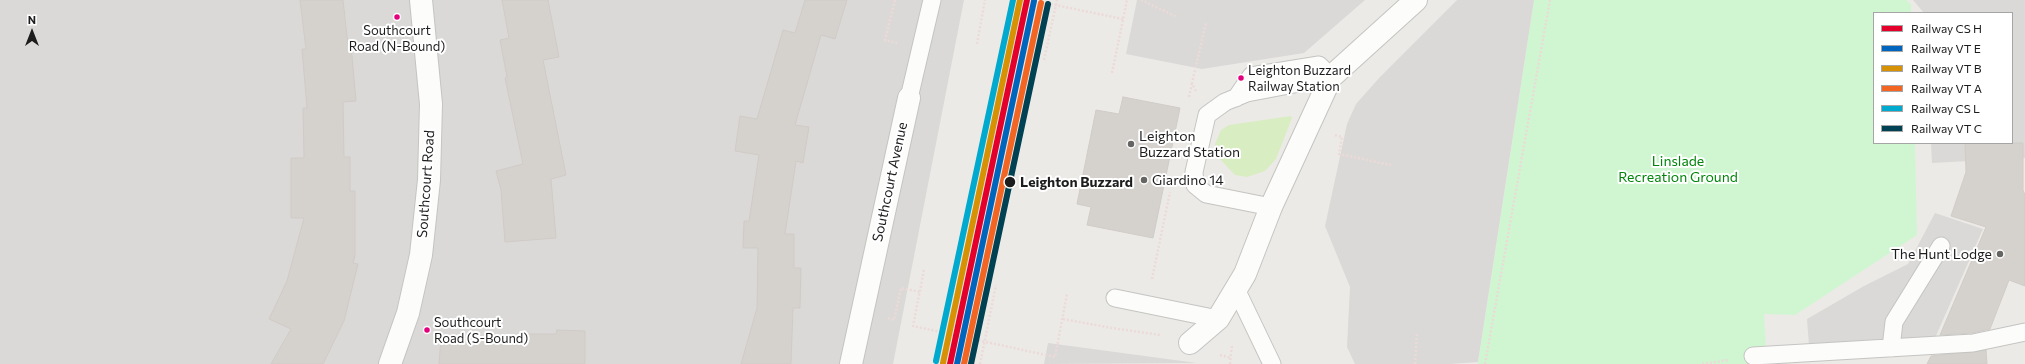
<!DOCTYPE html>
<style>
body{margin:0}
#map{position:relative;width:2025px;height:364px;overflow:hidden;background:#eceae6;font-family:Commissioner,sans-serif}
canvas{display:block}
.legend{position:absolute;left:1873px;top:12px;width:140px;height:132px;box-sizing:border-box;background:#fff;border:1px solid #a5a5a5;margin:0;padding:5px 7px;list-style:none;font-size:12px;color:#1d1d1d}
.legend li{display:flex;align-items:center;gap:8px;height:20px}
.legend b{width:20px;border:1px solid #a5a5a5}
.north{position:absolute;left:12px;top:12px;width:40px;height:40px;-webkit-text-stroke:3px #fff;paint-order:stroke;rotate:0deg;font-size:11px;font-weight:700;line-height:16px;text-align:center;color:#1d1d1d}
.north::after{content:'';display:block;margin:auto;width:14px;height:18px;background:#1d1d1d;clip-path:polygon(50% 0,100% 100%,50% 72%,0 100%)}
</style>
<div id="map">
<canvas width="2025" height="364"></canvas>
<ul class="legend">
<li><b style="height:5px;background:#e4002b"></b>Railway CS H</li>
<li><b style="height:5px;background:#0065bd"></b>Railway VT E</li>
<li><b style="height:5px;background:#d69104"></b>Railway VT B</li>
<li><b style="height:5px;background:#f26522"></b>Railway VT A</li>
<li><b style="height:5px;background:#00a9ce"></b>Railway CS L</li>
<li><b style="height:5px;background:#004153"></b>Railway VT C</li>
</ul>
<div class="north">N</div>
</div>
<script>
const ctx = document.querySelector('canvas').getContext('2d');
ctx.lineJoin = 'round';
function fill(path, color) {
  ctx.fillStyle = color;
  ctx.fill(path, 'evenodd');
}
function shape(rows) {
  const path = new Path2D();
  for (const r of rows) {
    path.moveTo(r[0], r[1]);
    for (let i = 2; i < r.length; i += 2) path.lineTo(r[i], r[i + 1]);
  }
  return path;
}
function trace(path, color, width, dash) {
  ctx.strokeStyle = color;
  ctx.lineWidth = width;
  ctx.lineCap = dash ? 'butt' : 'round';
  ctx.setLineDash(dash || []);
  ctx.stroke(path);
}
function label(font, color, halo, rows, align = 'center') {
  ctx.font = font + ' Commissioner,sans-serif';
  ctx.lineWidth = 4;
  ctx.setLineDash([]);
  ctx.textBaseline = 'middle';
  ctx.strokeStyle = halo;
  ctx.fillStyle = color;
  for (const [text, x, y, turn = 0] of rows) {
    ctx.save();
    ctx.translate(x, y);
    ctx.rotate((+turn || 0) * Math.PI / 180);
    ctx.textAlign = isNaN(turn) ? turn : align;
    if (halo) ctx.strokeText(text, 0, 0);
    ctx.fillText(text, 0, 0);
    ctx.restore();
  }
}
fill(shape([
 [0,0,964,0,893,364,0,364],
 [1913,0,2025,0,2025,158,1932,163,1931,143,2012,143,2012,13,1924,13]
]), '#dbd9d7');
fill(shape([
 [1291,116,1292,118,1276,159,1265,171,1247,177,1235,175,1217,156,1215,144,1221,130,1229,125]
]), '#d8edc1');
fill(shape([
 [1534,0,1906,0,1911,4,1911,13,1874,13,1874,143,1915,143,1917,235,1795,315,1764,314,1767,364,1478,364]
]), '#d0f6d1');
fill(shape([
 [1137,0,1365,0,1304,53,1202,69,1126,54],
 [1457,0,1534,0,1478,362,1450,364,1355,364,1347,347,1350,287,1325,226,1347,124,1356,104,1380,77],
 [1935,213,1983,229,1935,338,1809,346,1807,319,1864,286,1908,264],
 [1048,343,1197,363,1044,364]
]), '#dad9d8');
const building = shape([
 [300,0,343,0,348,45,351,45,356,101,343,102,344,157,350,157,350,191,355,191,355,256,353,263,358,264,344,321,323,364,271,364,291,329,269,319,287,281,304,218,291,218,291,158,304,158,303,108,307,108,302,49,306,49,300,0],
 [502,0,548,0,559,57,543,60,566,175,551,179,556,238,505,242,501,190,496,171,523,164,505,78,507,77,500,40,509,38,502,0],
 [805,0,847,0,835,39,821,35,795,125,809,127,803,163,796,161,785,234,794,234,794,268,801,268,800,308,793,308,791,364,741,364,757,308,758,248,743,248,744,221,749,221,759,155,735,151,740,116,757,119,783,30,795,33,805,0],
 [1123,97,1180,108,1153,238,1087,225,1091,207,1077,204,1096,110,1119,114,1123,97],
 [1965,143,2023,143,2023,190,2025,195,2025,286,2009,280,1990,329,1972,333,1940,335,1986,227,1951,216,1966,172,1965,143],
 [557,330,585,331,585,364,439,364,441,338,527,343,527,334,556,334,557,330],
 [1986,350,1987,364,1927,364,1931,356,1986,350]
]);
fill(building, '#d5d2ce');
trace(building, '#d0cbc7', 1);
const service = shape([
 [909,98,932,0],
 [1236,98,1251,76,1319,65,1331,77],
 [1271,207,1206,194,1195,185,1194,172,1207,115,1225,102,1247,93,1331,77],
 [1236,289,1272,364],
 [1115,298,1218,319],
 [1891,348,1894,322,1941,246],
 [1753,356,1973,343,2025,332]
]);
const minor = shape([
 [1190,343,1218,319,1245,274,1271,207,1331,77,1416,0],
 [851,364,909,98]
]);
const tertiary = shape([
 [390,364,408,313,421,255,429,180,431,104,421,0]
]);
trace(service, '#c4c4c2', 19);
trace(minor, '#c4c4c2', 24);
trace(tertiary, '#c4c4c2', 24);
trace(shape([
 [895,0,885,40,897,43],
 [1031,0,1123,19],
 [1141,0,1177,17],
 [977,44,985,0],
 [1044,60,1057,0],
 [1112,73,1127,0],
 [1196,91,1192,83,1206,23],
 [1189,97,1192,83],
 [1335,135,1342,137,1339,154,1391,165],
 [924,270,913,326,1055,357,1067,294],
 [1152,279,1170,192],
 [888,318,894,320,901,288,920,292],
 [1063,319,1112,328,1160,335],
 [1220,355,1231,358],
 [980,364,996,285],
 [1230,364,1232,345],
 [1415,364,1417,333],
 [1485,364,1550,0],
 [1702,364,1729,360]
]), '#ebdad8', 2.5, [2, 2]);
trace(service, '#fcfcfb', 17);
trace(minor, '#fcfcfb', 22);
trace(tertiary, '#fcfcfb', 22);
trace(shape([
 [950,364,1027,0]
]), '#e4002b', 6);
trace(shape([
 [957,364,1034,1]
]), '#0065bd', 6);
trace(shape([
 [943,363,1020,0]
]), '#d69104', 6);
trace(shape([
 [964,364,1041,3]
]), '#f26522', 6);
trace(shape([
 [936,361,1013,0]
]), '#00a9ce', 6);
trace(shape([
 [971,364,1048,4]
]), '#004153', 6);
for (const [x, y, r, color] of [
 [397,17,3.5,"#e5007d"],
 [1241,78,3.5,"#e5007d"],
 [1131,144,4,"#656563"],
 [1144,180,4,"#656563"],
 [1010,182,6,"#1d1d1d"],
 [2000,254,4,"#656563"],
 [427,330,3.5,"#e5007d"]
]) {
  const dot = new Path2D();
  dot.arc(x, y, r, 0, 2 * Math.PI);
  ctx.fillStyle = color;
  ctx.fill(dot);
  trace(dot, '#fff', 1.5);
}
label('13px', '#1d1d1d', '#fff', [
 ["Southcourt",397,31,"center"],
 ["Road (N-Bound)",397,47,"center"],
 ["Leighton Buzzard",1248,71],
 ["Railway Station",1248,87],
 ["Southcourt",434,323],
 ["Road (S-Bound)",434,339]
], 'left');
label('14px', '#1d1d1d', '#fff', [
 ["Leighton",1139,136],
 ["Buzzard Station",1139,152],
 ["Giardino 14",1152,180],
 ["The Hunt Lodge",1992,254,"right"]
], 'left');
label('14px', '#01860b', '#fff', [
 ["Linslade",1678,161],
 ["Recreation Ground",1678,177]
]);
label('14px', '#1d1d1d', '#fff', [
 ["Southcourt Avenue",890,182,-78],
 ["Southcourt Road",426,184,-86]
]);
label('bold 14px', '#1d1d1d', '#fff', [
 ["Leighton Buzzard",1020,182]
], 'left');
</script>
